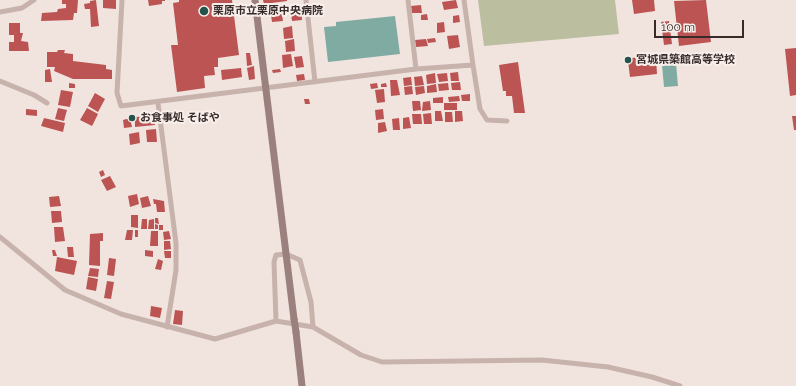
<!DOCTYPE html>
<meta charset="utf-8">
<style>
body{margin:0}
#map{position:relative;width:796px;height:386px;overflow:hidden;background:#f1e4df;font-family:Raleway,sans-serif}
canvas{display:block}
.scale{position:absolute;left:654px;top:20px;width:90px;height:18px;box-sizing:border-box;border:2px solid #372b2a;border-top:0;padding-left:5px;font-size:12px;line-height:14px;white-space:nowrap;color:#372b2a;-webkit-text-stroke:3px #f8efeb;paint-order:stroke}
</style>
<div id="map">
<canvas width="796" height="386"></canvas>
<div class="scale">100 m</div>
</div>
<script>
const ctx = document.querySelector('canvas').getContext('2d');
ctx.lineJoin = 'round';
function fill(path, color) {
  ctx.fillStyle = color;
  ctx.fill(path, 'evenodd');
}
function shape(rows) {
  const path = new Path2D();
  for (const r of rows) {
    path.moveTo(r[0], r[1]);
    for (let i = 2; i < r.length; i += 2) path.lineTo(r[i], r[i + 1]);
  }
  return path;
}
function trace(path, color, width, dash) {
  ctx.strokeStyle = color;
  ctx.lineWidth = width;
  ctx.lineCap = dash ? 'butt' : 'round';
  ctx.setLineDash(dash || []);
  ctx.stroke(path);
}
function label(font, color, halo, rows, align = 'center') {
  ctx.font = font + ' Raleway,"Noto Sans JP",sans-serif';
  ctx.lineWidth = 4;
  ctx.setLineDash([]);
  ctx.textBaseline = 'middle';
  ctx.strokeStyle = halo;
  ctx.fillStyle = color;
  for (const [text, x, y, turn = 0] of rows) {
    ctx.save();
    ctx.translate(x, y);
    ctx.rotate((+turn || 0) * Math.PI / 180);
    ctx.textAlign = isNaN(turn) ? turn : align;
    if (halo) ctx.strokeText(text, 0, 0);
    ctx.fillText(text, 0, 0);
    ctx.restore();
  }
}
fill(shape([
 [478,0,615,0,619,34,484,46]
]), '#bbbfa0');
fill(shape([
 [395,16,400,54,328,62,324,27,336,26,336,22],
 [676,63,678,86,664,87,662,65]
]), '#80aba3');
fill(shape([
 [62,0,78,0,77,13,74,13,73,20,41,21,42,13,57,12,58,9,66,8,66,4,62,4],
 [96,0,99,26,91,27,90,9,85,9,84,4,90,3,90,1],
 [103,0,116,0,116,9,103,8],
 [148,0,165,0,165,1,162,1,162,4,149,6],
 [179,0,232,0,239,55,218,58,218,67,214,67,215,75,204,76,205,88,177,92,171,45,178,45,173,3,179,2],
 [263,0,287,0,287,1,264,4],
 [456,0,458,8,444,10,442,2],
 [632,0,654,0,655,11,634,14],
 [706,0,711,42,679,46,674,1],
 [301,5,302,20,292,21,290,6],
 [421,5,422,13,412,13,411,6],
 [281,7,283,21,272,22,270,8],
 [427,14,428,20,421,20,421,15],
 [459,15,460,22,453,23,453,16],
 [669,21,672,44,664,45,661,22],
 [444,22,445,32,437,33,437,23],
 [9,23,20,23,20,33,23,33,21,41,28,42,29,51,9,51,9,42,14,42,14,35,9,35],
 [292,26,293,38,284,39,283,28],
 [458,35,460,47,449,49,447,36],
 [435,38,436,42,428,43,427,39],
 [294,39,295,51,286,52,285,41],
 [426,39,428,46,416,47,415,40],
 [796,48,796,95,790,96,785,49],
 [58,50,65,50,64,53,73,54,73,61,106,65,106,69,112,70,112,79,73,79,54,71,55,67,47,67,47,52,57,52],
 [246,53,250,53,252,65,247,66],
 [291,54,293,66,283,68,282,55],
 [652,55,652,58,656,58,657,74,630,77,628,61,632,61,632,58],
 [302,56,304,67,296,68,294,57],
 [518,62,525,113,514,113,512,96,506,96,506,91,503,91,499,65],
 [254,66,255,79,249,80,247,68],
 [241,68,242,77,222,80,221,70],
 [50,69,52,82,45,82,45,70],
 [280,69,281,72,273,73,272,70],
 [458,72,459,81,451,81,450,73],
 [435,73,436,83,427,84,426,75],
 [447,73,448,81,439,82,437,74],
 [304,74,305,80,297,81,296,75],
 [422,76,424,85,415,86,414,77],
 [411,77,412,85,404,86,403,78],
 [390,80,397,80,400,95,391,96],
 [460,82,461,90,452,90,451,83],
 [69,83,75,84,75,88,69,88],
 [377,83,378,88,371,89,370,84],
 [386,83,387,87,381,87,381,84],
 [448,83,449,90,439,91,438,84],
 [436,84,437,92,427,93,427,86],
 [412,86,413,94,405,95,404,87],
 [424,86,425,93,416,95,415,87],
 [384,89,385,102,377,103,375,90],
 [61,90,73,92,70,107,58,105],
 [95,93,105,99,98,112,88,106],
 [470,94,470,101,462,101,461,95],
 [459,96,460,101,449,102,448,97],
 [443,97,443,103,433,103,433,98],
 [304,99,309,99,310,104,305,104],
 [412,101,420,101,421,110,413,111],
 [430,101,431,110,422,111,423,102],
 [444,103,457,103,457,110,444,110],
 [58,108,67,110,64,121,55,119],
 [87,108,98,114,92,126,80,120],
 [26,109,37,110,37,116,26,115],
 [383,109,384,119,376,120,375,110],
 [435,111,441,111,443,121,435,121],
 [455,111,462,111,463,121,455,122],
 [445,112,452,112,453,122,445,122],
 [431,113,432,124,424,124,423,114],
 [412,114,421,114,422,124,413,124],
 [153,116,155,125,135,127,135,117],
 [792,116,796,116,796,130,794,130],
 [409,117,411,128,403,129,403,118],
 [44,118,65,123,63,132,41,126],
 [130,118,132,127,124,128,123,120],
 [399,118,400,130,393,130,392,119],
 [385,122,387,131,378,133,378,123],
 [156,129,157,142,147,142,146,130],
 [139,132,140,143,130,145,129,134],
 [103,170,105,175,101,177,99,172],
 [110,176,116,187,107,191,101,180],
 [137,194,139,204,130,207,128,196],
 [59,196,61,206,50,207,49,197],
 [148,196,151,206,142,208,140,198],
 [153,199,164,201,165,212,157,212,156,204,154,204],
 [51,211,61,211,62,222,52,223],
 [131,215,138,215,138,228,131,227],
 [155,218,158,218,159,224,155,223],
 [142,219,147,219,147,229,141,229],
 [154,219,154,229,148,229,149,220],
 [155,224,158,225,158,229,155,229],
 [159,225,163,225,163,230,159,230],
 [54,227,63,227,65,241,55,242],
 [127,230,133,230,132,240,125,240],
 [135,230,138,230,138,237,135,237],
 [151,231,158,231,158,246,150,246],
 [169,231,171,239,164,240,163,232],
 [103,233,103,241,100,241,100,266,89,265,90,234],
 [164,241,170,241,171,249,164,250],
 [67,247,73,247,74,257,68,257],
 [52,250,55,250,57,256,53,256],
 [145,250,153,251,153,257,145,256],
 [164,251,171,251,171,258,165,258],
 [57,257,77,261,74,275,55,271],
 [109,258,116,259,114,276,107,275],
 [158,259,163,261,161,270,155,269],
 [90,268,99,269,98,277,88,276],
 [88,277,98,279,96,291,86,289],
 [107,281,114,282,111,299,104,298],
 [151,306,162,308,160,318,150,316],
 [175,310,183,311,182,325,173,324]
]), '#bb5453');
trace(shape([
 [122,0,117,93,121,106,416,69,473,65,464,0],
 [306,0,315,82],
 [408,0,416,69],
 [0,12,22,8,34,0],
 [473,65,480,109,487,120,507,121],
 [0,81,34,95,47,103],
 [158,103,176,243,176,270,167,327],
 [0,237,65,290,121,314,215,339,276,321,313,327,361,355,382,362,542,360,608,367,652,377,680,386],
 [276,321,274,262,276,255,286,254,300,260,311,302,313,327]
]), '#c8b2ac', 5);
trace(shape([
 [255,0,294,319],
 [296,332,302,386]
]), '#9b817d', 7);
trace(shape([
 [294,319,296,332]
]), '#9b817d', 7);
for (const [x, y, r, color] of [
 [204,11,5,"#23544c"],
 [628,60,4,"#23544c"],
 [132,118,4,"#23544c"]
]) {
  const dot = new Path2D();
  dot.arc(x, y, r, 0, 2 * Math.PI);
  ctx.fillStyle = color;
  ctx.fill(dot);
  trace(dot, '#f8efeb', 1.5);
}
label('bold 11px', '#372b2a', '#f8efeb', [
 ["栗原市立栗原中央病院",213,11],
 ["宮城県築館高等学校",636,60],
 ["お食事処 そばや",140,118]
], 'left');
</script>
